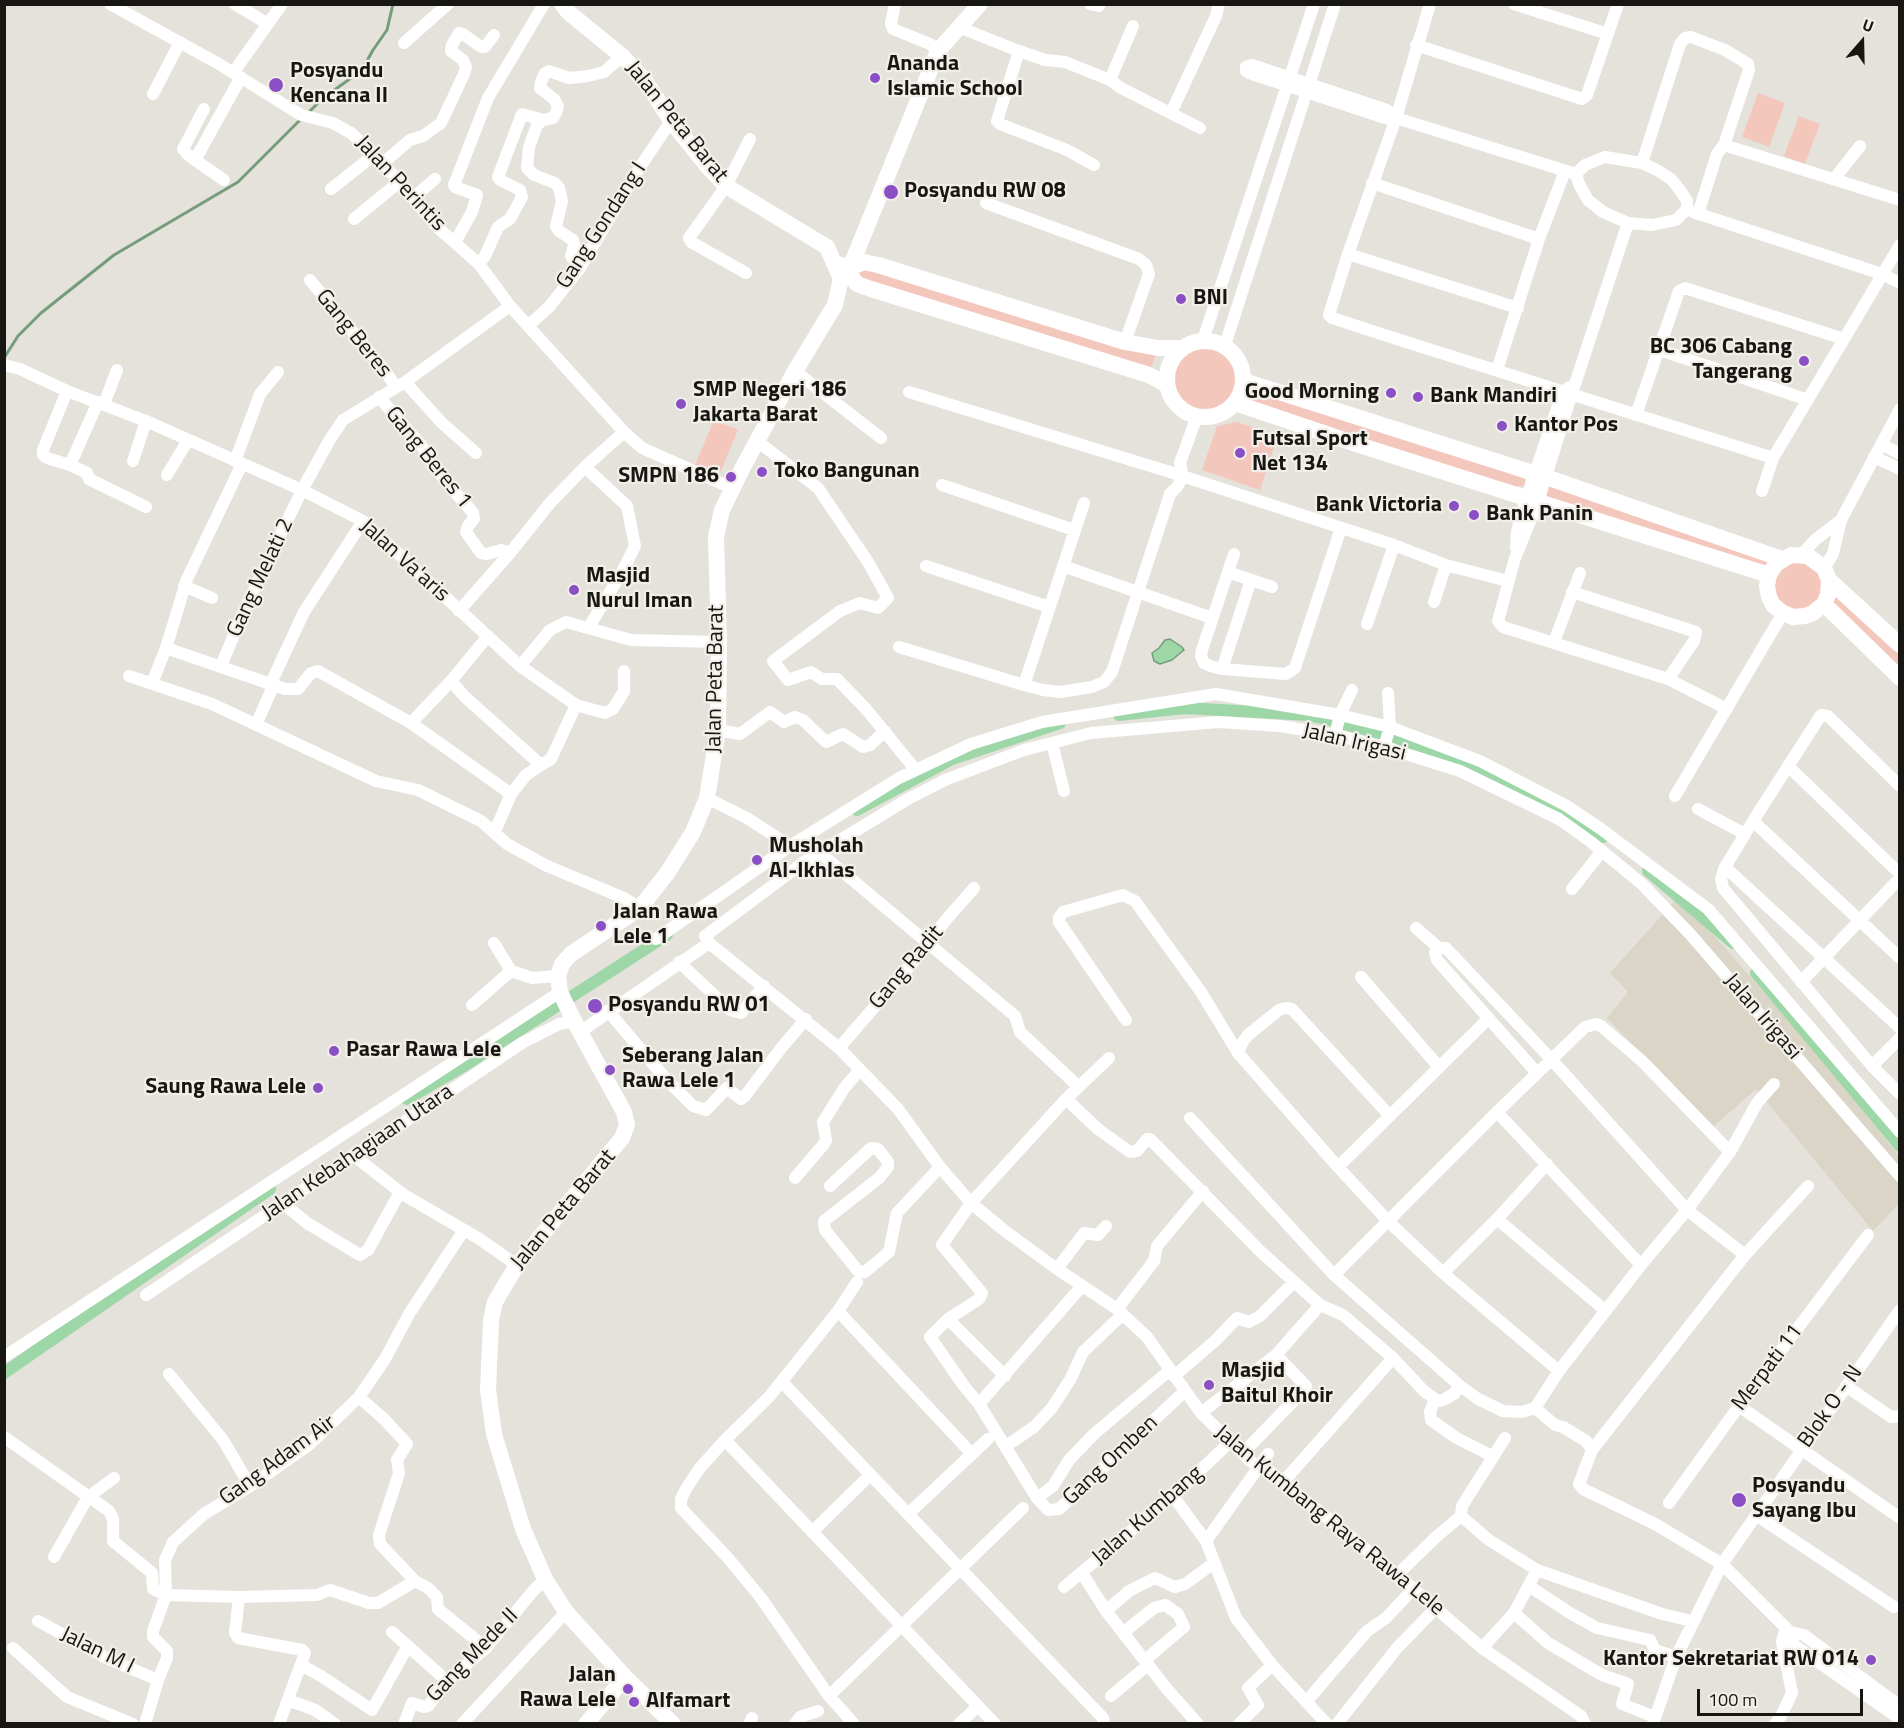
<!DOCTYPE html>
<style>
body{margin:0}
#map{position:relative;width:1904px;height:1728px;overflow:hidden;background:#e4e2db;font-family:"Titillium Web",sans-serif}
canvas{display:block}
.frame{position:absolute;inset:0;border:6px solid #171613;pointer-events:none}
.north{position:absolute;left:1832px;top:12px;width:60px;height:60px;-webkit-text-stroke:4px #f2efe8;paint-order:stroke;rotate:20deg;font-size:16px;font-weight:700;line-height:24px;text-align:center;color:#171613}
.north::after{content:'';display:block;margin:auto;width:21px;height:27px;background:#171613;clip-path:polygon(50% 0,100% 100%,50% 72%,0 100%)}
.scale{position:absolute;left:1697px;top:1689px;width:166px;height:27px;box-sizing:border-box;border:3px solid #171613;border-top:0;padding-left:8px;font-size:18px;line-height:21px;white-space:nowrap;color:#171613;-webkit-text-stroke:4px #f2efe8;paint-order:stroke}
</style>
<div id="map">
<canvas width="1904" height="1728"></canvas>
<div class="frame"></div>
<div class="north">U</div>
<div class="scale">100 m</div>
</div>
<script>
const ctx = document.querySelector('canvas').getContext('2d');
ctx.lineJoin = 'round';
function fill(path, color) {
  ctx.fillStyle = color;
  ctx.fill(path, 'evenodd');
}
function shape(rows) {
  const path = new Path2D();
  for (const r of rows) {
    if (r.length === 3) {
      path.moveTo(r[0] + r[2], r[1]);
      path.arc(r[0], r[1], r[2], 0, 2 * Math.PI);
      continue;
    }
    path.moveTo(r[0], r[1]);
    for (let i = 2; i < r.length; i += 2) path.lineTo(r[i], r[i + 1]);
  }
  return path;
}
function trace(path, color, width, dash) {
  ctx.strokeStyle = color;
  ctx.lineWidth = width;
  ctx.lineCap = dash ? 'butt' : 'round';
  ctx.setLineDash(dash || []);
  ctx.stroke(path);
}
function label(font, color, halo, rows, align = 'center') {
  ctx.font = font + ' "Titillium Web",sans-serif';
  ctx.lineWidth = 4.5;
  ctx.setLineDash([]);
  ctx.textBaseline = 'middle';
  ctx.strokeStyle = halo;
  ctx.fillStyle = color;
  for (const [text, x, y, turn = 0] of rows) {
    ctx.save();
    ctx.translate(x, y);
    ctx.rotate((+turn || 0) * Math.PI / 180);
    ctx.textAlign = isNaN(turn) ? turn : align;
    if (halo) ctx.strokeText(text, 0, 0);
    ctx.fillText(text, 0, 0);
    ctx.restore();
  }
}
fill(shape([
 [1679,896,1823,1059,1899,1156,1899,1204,1873,1231,1756,1089,1713,1127,1607,1018,1628,992,1610,973]
]), '#dad5c7');
fill(shape([
 [1758,93,1785,103,1769,147,1742,137],
 [1799,116,1820,124,1805,164,1784,156],
 [878,265,1158,348,1149,375,851,276],
 [1205,379,38],
 [1255,385,1524,478,1526,484,1524,486,1518,486,1515,495,1247,407],
 [714,420,738,430,719,475,695,465],
 [1237,422,1278,436,1260,490,1202,470,1217,426],
 [1546,477,1752,548,1801,555,1899,645,1899,678,1824,604,1783,613,1769,575,1538,502]
]), '#f4c7bd');
const water = shape([
 [1170,639,1182,647,1184,650,1172,660,1160,664,1154,661,1152,653,1159,648,1165,640,1170,639]
]);
fill(water, '#9dd7a7');
trace(water, '#759d7b', 1.5);
trace(shape([
 [308,113,322,99,362,70,373,50,387,30,393,4],
 [4,358,18,336,41,313,114,255,238,182,301,119]
]), '#759d7b', 3);
trace(shape([
 [1119,715,1185,708,1309,715,1395,737,1530,794,1603,837],
 [857,810,952,759,1060,723],
 [1648,871,1733,943],
 [1756,973,1900,1146],
 [407,1099,467,1064,667,935],
 [4,1373,270,1189]
]), '#9dd7a7', 12);
trace(shape([
 [110,4,219,64,301,115,333,123,351,133,383,163,437,227,479,264,510,306,624,432,642,448,732,488],
 [235,4,268,24],
 [895,4,891,23,893,29,930,44,938,51],
 [1090,4,1099,6],
 [1430,4,1396,118,1348,254,1329,315,1332,318,1400,340,1773,458],
 [1514,4,1608,34],
 [961,28,1019,51,1045,60,1065,62,1110,80,1121,88,1200,128],
 [404,43,448,4],
 [1416,45,1582,99,1587,95,1618,4],
 [1019,51,997,121,1000,124,1067,150,1094,165],
 [233,73,282,4],
 [1110,80,1133,26],
 [153,94,180,42],
 [1171,113,1216,16,1219,4],
 [1396,118,1387,110,1252,65,1246,67,1246,71,1249,73,1385,118,1396,118,1576,174],
 [543,120,537,125,529,147,527,168,534,175,555,183,559,188,562,201,556,226,559,231,573,240,574,245,571,256,580,268],
 [1724,145,1900,200],
 [1605,157,1642,163,1657,170,1671,179,1680,190,1687,201,1687,209,1676,220,1652,225,1628,223,1603,212,1588,200,1579,184,1576,174,1585,165,1605,157],
 [195,160,186,153,183,149,204,109],
 [383,163,410,140,423,136,441,123,464,74,466,67,463,60,451,51,452,45,459,33,463,34,481,47,485,47,494,35],
 [1642,163,1680,44,1685,38,1691,37,1725,50,1748,64,1749,70,1724,145,1717,154,1698,214],
 [1834,179,1860,146],
 [224,180,195,160,241,77],
 [1372,183,1539,239],
 [331,189,374,155],
 [413,198,435,179],
 [986,203,1139,259,1146,265,1149,274,1125,342],
 [1693,212,1882,274,1900,283],
 [354,219,398,183],
 [1628,223,1572,393,1538,502,1515,558,1498,621,1503,627,1668,679,1727,709],
 [455,242,472,212,477,195,455,187,454,185,488,98,544,4],
 [1348,254,1518,308],
 [479,264,485,256,498,227,510,219,522,197,520,190,500,180,498,177,522,114,543,120,553,118,556,113,558,106,554,99,540,88,541,82,545,73,549,71,569,78,588,76,604,72,622,56],
 [746,273,691,242,689,238,726,186,750,139],
 [310,280,383,368,396,387],
 [528,326,549,307,580,268,640,167,671,121],
 [1203,340,1314,4],
 [1225,345,1335,4],
 [1660,350,1808,400],
 [4,365,20,369,67,391,146,421,302,490,363,521,520,666,576,705,605,713,613,709,624,691,624,671],
 [1497,370,1539,239,1565,171],
 [795,371,881,438],
 [405,382,441,422,476,453],
 [67,391,43,450,43,455,47,458,70,465],
 [909,392,1170,472,1394,545,1446,565,1508,581],
 [379,397,421,445,439,473,473,513,474,519,468,526,466,532,481,553,487,554,501,550,510,553],
 [98,402,70,465,87,473,89,479,146,507],
 [104,404,117,370],
 [1636,415,1679,291,1685,288,1844,339],
 [757,441,818,488,868,562,888,598,878,608,860,603,840,611,773,661,788,680,811,672,822,679,837,679,866,709,911,764,913,771],
 [1881,444,1900,454],
 [1874,457,1900,469],
 [133,461,146,421],
 [235,461,260,394,278,372],
 [585,467,627,506,635,546,622,572,589,627],
 [167,475,188,440],
 [942,485,1074,530],
 [1762,491,1773,458,1900,245],
 [1516,548,1517,531,1526,499,1563,391,1570,387],
 [1234,554,1202,650,1201,656,1204,663,1210,666,1222,669,1286,674,1295,668,1341,528],
 [1801,555,1815,540,1841,520],
 [926,566,1049,607],
 [1063,566,1212,618],
 [1824,568,1833,554,1841,520,1900,409],
 [1228,572,1272,587],
 [184,586,212,598],
 [1572,592,1696,632,1694,641,1668,679],
 [1434,602,1446,565],
 [459,611,510,553,550,503,585,467,624,432],
 [1367,624,1394,545],
 [1554,642,1580,573],
 [899,647,1024,685,1084,503],
 [166,648,285,689,298,689,311,673,318,671,411,723,511,794,495,831],
 [221,666,246,606,302,490,329,441,343,420,405,382,510,306],
 [520,666,550,630,566,622,631,640,719,642],
 [1222,669,1251,580],
 [129,676,212,704,376,781,418,790,481,821,507,844,547,866,624,898,640,908],
 [451,681,465,697,541,765,551,759,576,705],
 [152,683,166,648,187,579,242,464],
 [271,683,304,612,363,521],
 [1024,685,1043,690,1060,692,1092,687,1104,682,1112,672,1170,494,1177,487,1183,476,1180,463,1197,416],
 [411,723,451,681,488,636],
 [256,725,274,684],
 [718,730,740,734,770,712,784,722,795,717,803,720,826,742,843,734,863,747,870,745,885,731],
 [1335,735,1340,715,1352,690],
 [1052,743,1064,791],
 [1384,747,1390,727,1388,693],
 [1788,766,1900,874],
 [1900,786,1828,716,1821,715,1753,821,1725,867,1721,879,1723,888,1872,1066,1900,1094],
 [511,794,526,775,541,765],
 [1675,796,1783,613],
 [707,798,747,818,790,846],
 [1698,809,1745,834],
 [1753,821,1900,958],
 [819,852,1015,1016,1020,1032,1079,1087],
 [1725,867,1900,1028],
 [1572,889,1602,851],
 [1416,928,1439,948,1446,948,1551,1059,1687,1210,1745,1255],
 [656,939,790,846,899,778,971,744,1042,722,1216,694,1340,715,1390,727,1480,761,1567,806,1601,829,1708,909,1900,1132],
 [494,943,511,971,532,978,558,976],
 [1439,948,1435,952,1437,960,1537,1073],
 [679,962,730,1010,741,1013,764,986],
 [1361,977,1439,1067],
 [1801,982,1900,878],
 [472,1005,511,971],
 [608,1011,666,1079,693,1106,706,1110,727,1088,741,1099,745,1096,782,1047,806,1019],
 [1126,1020,1059,922,1059,918,1063,912,1123,895,1135,901,1201,992,1238,1053,1338,1167,1388,1221,1443,1273,1559,1371],
 [580,1032,709,943],
 [839,1048,928,945,945,921,974,888],
 [1238,1053,1242,1043,1248,1035,1279,1010,1286,1008,1292,1009,1390,1116],
 [1109,1058,1066,1099,971,1203,942,1245,982,1293,979,1299,948,1319,930,1337,964,1386,979,1404,1037,1498,1048,1510,1059,1509,1185,1391],
 [1872,1066,1900,1038],
 [1066,1099,1098,1129,1130,1152,1137,1151,1147,1139,1150,1139,1260,1251,1320,1305,1343,1315,1393,1358],
 [1497,1112,1641,1265],
 [1190,1118,1334,1275,1459,1385,1478,1399,1503,1411,1522,1412,1535,1408,1559,1371,1641,1265,1687,1210,1730,1152,1757,1103,1774,1084],
 [353,1155,404,1195,478,1238,517,1265],
 [1338,1167,1488,1019],
 [795,1178,824,1144,826,1140,823,1122,845,1087,860,1070],
 [830,1186,871,1148,878,1149,888,1162,888,1167,879,1178,824,1221,825,1230,858,1271,865,1272,889,1252,897,1213,940,1167],
 [1808,1186,1745,1255,1592,1450,1579,1484,1583,1489,1655,1524,1722,1564,1790,1632,1794,1645,1900,1719],
 [284,1204,307,1223,360,1255,368,1250,400,1192],
 [1497,1219,1606,1311],
 [1057,1269,1084,1233,1098,1235,1106,1226],
 [1443,1273,1497,1219,1547,1164],
 [1334,1275,1497,1112,1585,1027,1597,1024,1601,1026,1642,1061,1730,1152],
 [146,1295,522,1043,559,1024,574,1021],
 [1117,1309,1154,1261,1157,1246,1203,1191],
 [948,1319,1005,1376],
 [4,1357,560,992],
 [169,1374,223,1440,250,1486],
 [1174,1376,1215,1341,1237,1318,1249,1322,1260,1316,1294,1282],
 [782,1382,908,1514,972,1454,838,1311],
 [1846,1386,1891,1417,1900,1416],
 [359,1397,385,1420,407,1444,397,1460,399,1473,379,1535,380,1544,415,1581,428,1588,437,1597,438,1609,486,1648],
 [1435,1399,1430,1412,1431,1420,1455,1437,1492,1456],
 [979,1404,1082,1286],
 [1739,1406,1900,1518],
 [1535,1408,1555,1425,1563,1427,1586,1441,1592,1450],
 [1201,1413,1276,1355,1320,1305],
 [4,1437,109,1511,113,1519,113,1541,152,1573,153,1589,166,1595,239,1597,317,1595,330,1590,369,1603,378,1603,415,1581],
 [1505,1438,1462,1506,1461,1516,1489,1540,1537,1570,1662,1614,1692,1621],
 [725,1440,995,1724],
 [1006,1446,1034,1427,1051,1409,1070,1380,1083,1352,1123,1314],
 [972,1454,988,1439],
 [1242,1454,1305,1389,1306,1386,1276,1355],
 [1268,1454,1206,1541,1236,1618,1272,1665,1327,1724],
 [1283,1482,1393,1358,1424,1391,1435,1399,1440,1401,1445,1399,1455,1393,1459,1385],
 [1173,1496,1206,1541],
 [1037,1498,1053,1486,1069,1460,1094,1434,1170,1370],
 [1669,1503,1739,1406,1868,1235],
 [908,1514,1103,1718,1104,1724],
 [1756,1515,1894,1607],
 [812,1532,870,1475],
 [54,1557,88,1497,114,1478],
 [1082,1573,1106,1611,1167,1689,1198,1724],
 [1397,1575,1436,1537,1461,1516],
 [1529,1586,1570,1613,1597,1628,1650,1640,1655,1650,1676,1657],
 [1064,1587,1173,1496,1230,1442],
 [239,1597,235,1633,238,1638,302,1650,305,1653,279,1724],
 [1106,1611,1129,1591,1155,1578,1175,1587,1185,1584,1214,1563],
 [1514,1613,1548,1643,1602,1675,1628,1684,1622,1704,1655,1717],
 [38,1621,106,1658,158,1680],
 [392,1632,447,1681],
 [1124,1632,1154,1608,1165,1605,1178,1614,1184,1627,1145,1660],
 [1790,1632,1804,1635,1900,1706],
 [13,1648,67,1697,133,1724],
 [1482,1648,1514,1613,1537,1570],
 [301,1665,321,1676,372,1710,408,1646],
 [829,1696,1023,1508],
 [1111,1696,1148,1665],
 [288,1700,315,1710,335,1724],
 [1306,1702,1367,1631,1386,1618,1413,1589],
 [145,1724,158,1680,167,1658,167,1651,153,1637,153,1631,166,1595,165,1560,173,1542,204,1514,250,1486,310,1444,359,1397,385,1359,409,1314,464,1230],
 [404,1724,412,1703,424,1707,428,1706,447,1681,486,1648,533,1591,545,1579],
 [462,1724,566,1612],
 [749,1724,752,1718],
 [795,1724,800,1717,818,1711],
 [854,1724,829,1696,761,1598,728,1558,681,1508,681,1499,686,1489,699,1469,725,1440,769,1397,838,1311,857,1282],
 [959,1724,978,1706],
 [1239,1724,1258,1705,1248,1688,1272,1665],
 [1337,1724,1397,1648,1436,1608],
 [1585,1724,1581,1716,1482,1648,1401,1578,1266,1468,1258,1466,1250,1461,1201,1413,1147,1337,1117,1309,1057,1269,1005,1231,971,1203,940,1167,898,1109,839,1048,709,943,705,936,804,862,908,799,945,780,1024,750,1091,733,1218,722,1280,726,1335,735,1384,747,1460,771,1559,819,1591,842,1642,884,1690,934,1900,1176],
 [1653,1724,1676,1657,1722,1564,1900,1310],
 [1775,1724,1781,1716,1792,1693,1782,1642,1786,1628]
]), '#fff', 12);
trace(shape([
 [562,4,568,12,622,56,646,82,671,121,708,167,726,186,827,247,841,279,835,305,795,371,743,467,722,510,716,536,719,642,718,730,707,798,693,832,668,872,640,908,571,954,562,964,558,976,560,992,574,1021,624,1112,627,1125,622,1138,517,1265,495,1302,491,1320,488,1390,494,1434,523,1529,545,1579,566,1612,625,1677,673,1724],
 [835,263,850,268,864,262,878,265,1125,342,1158,348,1182,348],
 [850,268,851,276,857,284,871,289,1149,375,1167,385],
 [850,268,938,51,980,4],
 [1205,379,38],
 [1244,381,1546,477,1782,559],
 [1235,403,1359,445,1769,575],
 [1829,580,1828,595,1824,604,1813,613,1805,616,1793,617,1783,613,1773,605,1769,597,1767,586,1769,575,1776,564,1791,555,1808,556,1824,568,1829,580,1900,645],
 [1824,604,1900,678],
 [586,1724,625,1677]
]), '#fff', 16);
for (const [x, y, r, color] of [
 [875,78,6,"#8a4fc5"],
 [276,85,8,"#8a4fc5"],
 [891,192,8,"#8a4fc5"],
 [1181,299,6,"#8a4fc5"],
 [1804,361,6,"#8a4fc5"],
 [1391,393,6,"#8a4fc5"],
 [1418,397,6,"#8a4fc5"],
 [681,404,6,"#8a4fc5"],
 [1502,426,6,"#8a4fc5"],
 [1240,453,6,"#8a4fc5"],
 [762,472,6,"#8a4fc5"],
 [731,477,6,"#8a4fc5"],
 [1454,506,6,"#8a4fc5"],
 [1474,515,6,"#8a4fc5"],
 [574,590,6,"#8a4fc5"],
 [757,860,6,"#8a4fc5"],
 [601,926,6,"#8a4fc5"],
 [595,1006,8,"#8a4fc5"],
 [334,1051,6,"#8a4fc5"],
 [610,1070,6,"#8a4fc5"],
 [318,1088,6,"#8a4fc5"],
 [1209,1385,6,"#8a4fc5"],
 [1739,1500,8,"#8a4fc5"],
 [1871,1660,6,"#8a4fc5"],
 [628,1689,6,"#8a4fc5"],
 [634,1702,6,"#8a4fc5"]
]) {
  const dot = new Path2D();
  dot.arc(x, y, r, 0, 2 * Math.PI);
  ctx.fillStyle = color;
  ctx.fill(dot);
  trace(dot, '#f2efe8', 2);
}
label('bold 22px', '#171613', '#f2efe8', [
 ["Ananda",887,65],
 ["Islamic School",887,90],
 ["Posyandu",290,72],
 ["Kencana II",290,97],
 ["Posyandu RW 08",904,192],
 ["BNI",1193,299],
 ["BC 306 Cabang",1792,348,"right"],
 ["Tangerang",1792,373,"right"],
 ["SMP Negeri 186",693,391],
 ["Jakarta Barat",693,416],
 ["Good Morning",1379,393,"right"],
 ["Bank Mandiri",1430,397],
 ["Kantor Pos",1514,426],
 ["Futsal Sport",1252,440],
 ["Net 134",1252,465],
 ["Toko Bangunan",774,472],
 ["SMPN 186",719,477,"right"],
 ["Bank Victoria",1442,506,"right"],
 ["Bank Panin",1486,515],
 ["Masjid",586,577],
 ["Nurul Iman",586,602],
 ["Musholah",769,847],
 ["Al-Ikhlas",769,872],
 ["Jalan Rawa",613,913],
 ["Lele 1",613,938],
 ["Posyandu RW 01",608,1006],
 ["Pasar Rawa Lele",346,1051],
 ["Seberang Jalan",622,1057],
 ["Rawa Lele 1",622,1082],
 ["Saung Rawa Lele",306,1088,"right"],
 ["Masjid",1221,1372],
 ["Baitul Khoir",1221,1397],
 ["Posyandu",1752,1487],
 ["Sayang Ibu",1752,1512],
 ["Kantor Sekretariat RW 014",1859,1660,"right"],
 ["Jalan",616,1676,"right"],
 ["Rawa Lele",616,1701,"right"],
 ["Alfamart",646,1702]
], 'left');
label('22px', '#171613', '#f2efe8', [
 ["Jalan Peta Barat",676,122,51],
 ["Jalan Perintis",400,184,47],
 ["Gang Gondang I",602,226,-57],
 ["Gang Beres",353,334,51],
 ["Gang Beres 1",428,458,51],
 ["Jalan Va'aris",404,561,42],
 ["Gang Melati 2",261,578,-65],
 ["Jalan Peta Barat",716,679,-89],
 ["Jalan Irigasi",1354,743,13],
 ["Gang Radit",907,968,-50],
 ["Jalan Irigasi",1762,1017,49],
 ["Jalan Kebahagiaan Utara",358,1153,-34],
 ["Jalan Peta Barat",564,1210,-50],
 ["Merpati 11",1768,1368,-53],
 ["Blok O - N",1831,1407,-55],
 ["Gang Adam Air",278,1461,-36],
 ["Gang Omben",1111,1461,-43],
 ["Jalan Kumbang",1148,1516,-41],
 ["Jalan Kumbang Raya Rawa Lele",1329,1521,39],
 ["Jalan M I",97,1651,26],
 ["Gang Mede II",473,1656,-46]
]);
</script>
